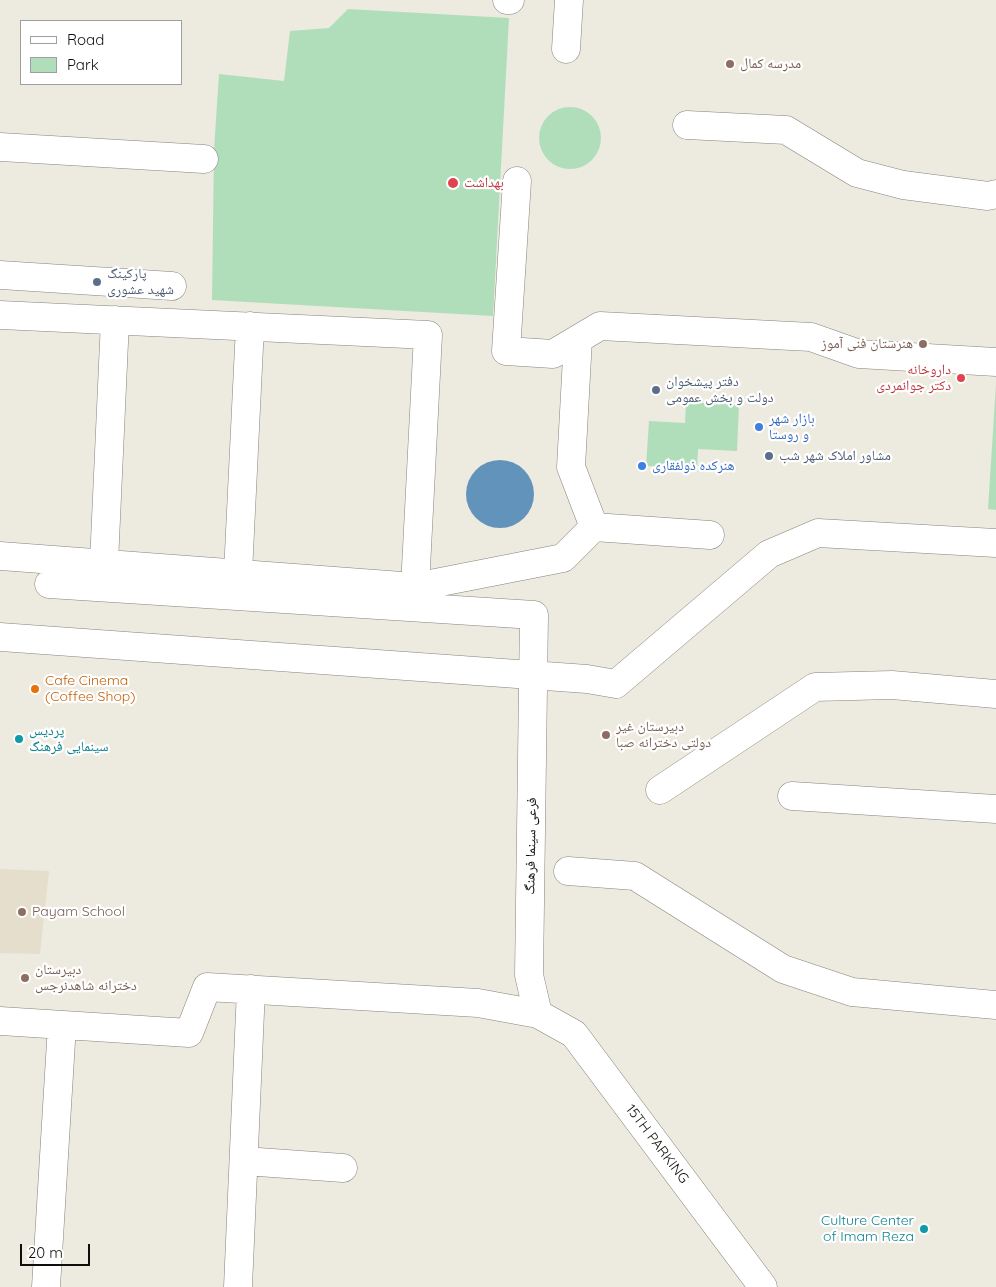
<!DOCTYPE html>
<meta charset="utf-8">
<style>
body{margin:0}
#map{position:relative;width:996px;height:1287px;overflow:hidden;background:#edeae0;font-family:Quicksand,sans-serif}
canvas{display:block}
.legend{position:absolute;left:20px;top:20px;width:162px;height:65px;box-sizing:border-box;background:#fff;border:1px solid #9f9f9d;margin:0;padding:6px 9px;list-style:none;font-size:15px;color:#0f0e0b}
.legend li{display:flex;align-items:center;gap:10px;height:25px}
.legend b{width:25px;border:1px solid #9f9f9d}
.scale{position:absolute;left:20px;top:1244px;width:70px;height:22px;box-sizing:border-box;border:2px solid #0f0e0b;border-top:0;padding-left:6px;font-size:15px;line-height:18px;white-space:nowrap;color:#0f0e0b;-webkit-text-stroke:4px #fff;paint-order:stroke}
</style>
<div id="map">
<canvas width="996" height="1287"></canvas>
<ul class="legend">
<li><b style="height:6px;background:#fff"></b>Road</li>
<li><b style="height:14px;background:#b1deba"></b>Park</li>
</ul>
<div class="scale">20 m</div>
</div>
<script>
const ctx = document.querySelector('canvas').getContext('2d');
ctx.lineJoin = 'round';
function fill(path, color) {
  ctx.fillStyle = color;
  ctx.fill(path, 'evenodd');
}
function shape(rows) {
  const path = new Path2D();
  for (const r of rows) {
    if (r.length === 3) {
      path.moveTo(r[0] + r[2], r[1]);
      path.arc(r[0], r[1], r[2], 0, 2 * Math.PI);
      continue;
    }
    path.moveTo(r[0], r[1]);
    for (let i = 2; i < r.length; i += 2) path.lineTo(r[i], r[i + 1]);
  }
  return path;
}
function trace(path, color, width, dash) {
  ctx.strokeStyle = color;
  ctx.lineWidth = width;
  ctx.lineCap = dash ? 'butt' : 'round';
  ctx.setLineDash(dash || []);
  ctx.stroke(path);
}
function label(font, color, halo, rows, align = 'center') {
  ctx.font = font + ' Quicksand,"Noto Naskh Arabic",sans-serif';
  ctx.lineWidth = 4.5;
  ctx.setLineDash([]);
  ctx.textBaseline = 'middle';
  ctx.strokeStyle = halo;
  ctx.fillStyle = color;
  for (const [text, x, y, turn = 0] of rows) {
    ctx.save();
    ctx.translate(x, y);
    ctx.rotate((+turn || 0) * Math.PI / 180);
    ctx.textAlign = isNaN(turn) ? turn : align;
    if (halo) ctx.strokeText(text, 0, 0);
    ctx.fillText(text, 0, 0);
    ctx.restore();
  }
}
fill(shape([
 [0,869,49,871,40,954,0,953]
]), '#e5decd');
fill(shape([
 [348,9,509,18,493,316,212,300,214,150,219,74,284,81,290,31,329,28],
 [570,138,31],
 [996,384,996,510,988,509],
 [686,402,739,405,737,451,698,449,697,469,646,466,649,421,685,423]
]), '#b1deba');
fill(shape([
 [500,494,34]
]), '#6293ba');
const minor = shape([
 [507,0,510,0],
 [566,49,569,0],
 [687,125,786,130,857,173,903,185,988,196,996,194],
 [0,147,204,159],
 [517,181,506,351,553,354,600,326,811,337,859,354,996,362],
 [0,275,172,286],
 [0,315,428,335,415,587],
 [578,339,571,467,594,527],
 [0,556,415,587,563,558,594,527,710,535],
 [104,563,115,320],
 [238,573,250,326],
 [49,584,534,615,529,975,538,1014],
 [0,637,587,679,616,684,769,554,818,533,996,543],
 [660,790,815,687,892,685,996,694],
 [792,796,996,809],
 [568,871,635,876,783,969,852,992,996,1005],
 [0,1021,189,1033,207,987,478,1003,538,1014,574,1034,763,1287],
 [244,1161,343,1168],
 [46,1287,62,1025],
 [238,1287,251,989]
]);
trace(minor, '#86837a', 29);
trace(minor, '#fff', 28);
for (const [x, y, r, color] of [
 [730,64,5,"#8d6e63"],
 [453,183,6,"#e0444e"],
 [97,282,5,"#5c6f8a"],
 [923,344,5,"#8d6e63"],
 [961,378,5,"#e0444e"],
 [656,390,5,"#5c6f8a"],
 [759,427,5,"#3f7fe0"],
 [769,456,5,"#5c6f8a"],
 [642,466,5,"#3f7fe0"],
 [35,689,5,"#e8710a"],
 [606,735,5,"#8d6e63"],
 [19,739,5,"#0f9aa8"],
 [22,912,5,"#8d6e63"],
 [25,978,5,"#8d6e63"],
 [924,1229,5,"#0f9aa8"]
]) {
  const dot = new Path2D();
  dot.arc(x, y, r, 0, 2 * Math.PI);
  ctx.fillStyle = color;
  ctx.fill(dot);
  trace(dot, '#fff', 2);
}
label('14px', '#785e54', '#fff', [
 ["مدرسه کمال",740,64],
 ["هنرستان فنی آموز",913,344,"right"],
 ["دبیرستان غیر",616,727],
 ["دولتی دخترانه صبا",616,743],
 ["Payam School",32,912],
 ["دبیرستان",35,970],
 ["دخترانه شاهدنرجس",35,986]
], 'left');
label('14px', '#be3a42', '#fff', [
 ["بهداشت",464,183],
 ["داروخانه",951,370,"right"],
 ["دکتر جوانمردی",951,386,"right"]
], 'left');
label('14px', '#4e5e75', '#fff', [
 ["پارکینگ",107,274],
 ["شهید عشوری",107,290],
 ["دفتر پیشخوان",666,382],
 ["دولت و بخش عمومی",666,398],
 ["مشاور املاک شهر شب",779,456]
], 'left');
label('14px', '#366cbe', '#fff', [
 ["بازار شهر",769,419],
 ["و روستا",769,435],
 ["هنرکده ذولفقاری",652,466]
], 'left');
label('14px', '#c56008', '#fff', [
 ["Cafe Cinema",45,681],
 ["(Coffee Shop)",45,697]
], 'left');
label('14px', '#0d838f', '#fff', [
 ["پردیس",29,731],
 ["سینمایی فرهنگ",29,747],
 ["Culture Center",914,1221,"right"],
 ["of Imam Reza",914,1237,"right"]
], 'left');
label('14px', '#0f0e0b', '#fff', [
 ["فرعی سینما فرهنگ",531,846,-89],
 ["15TH PARKING",657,1144,53]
]);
</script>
